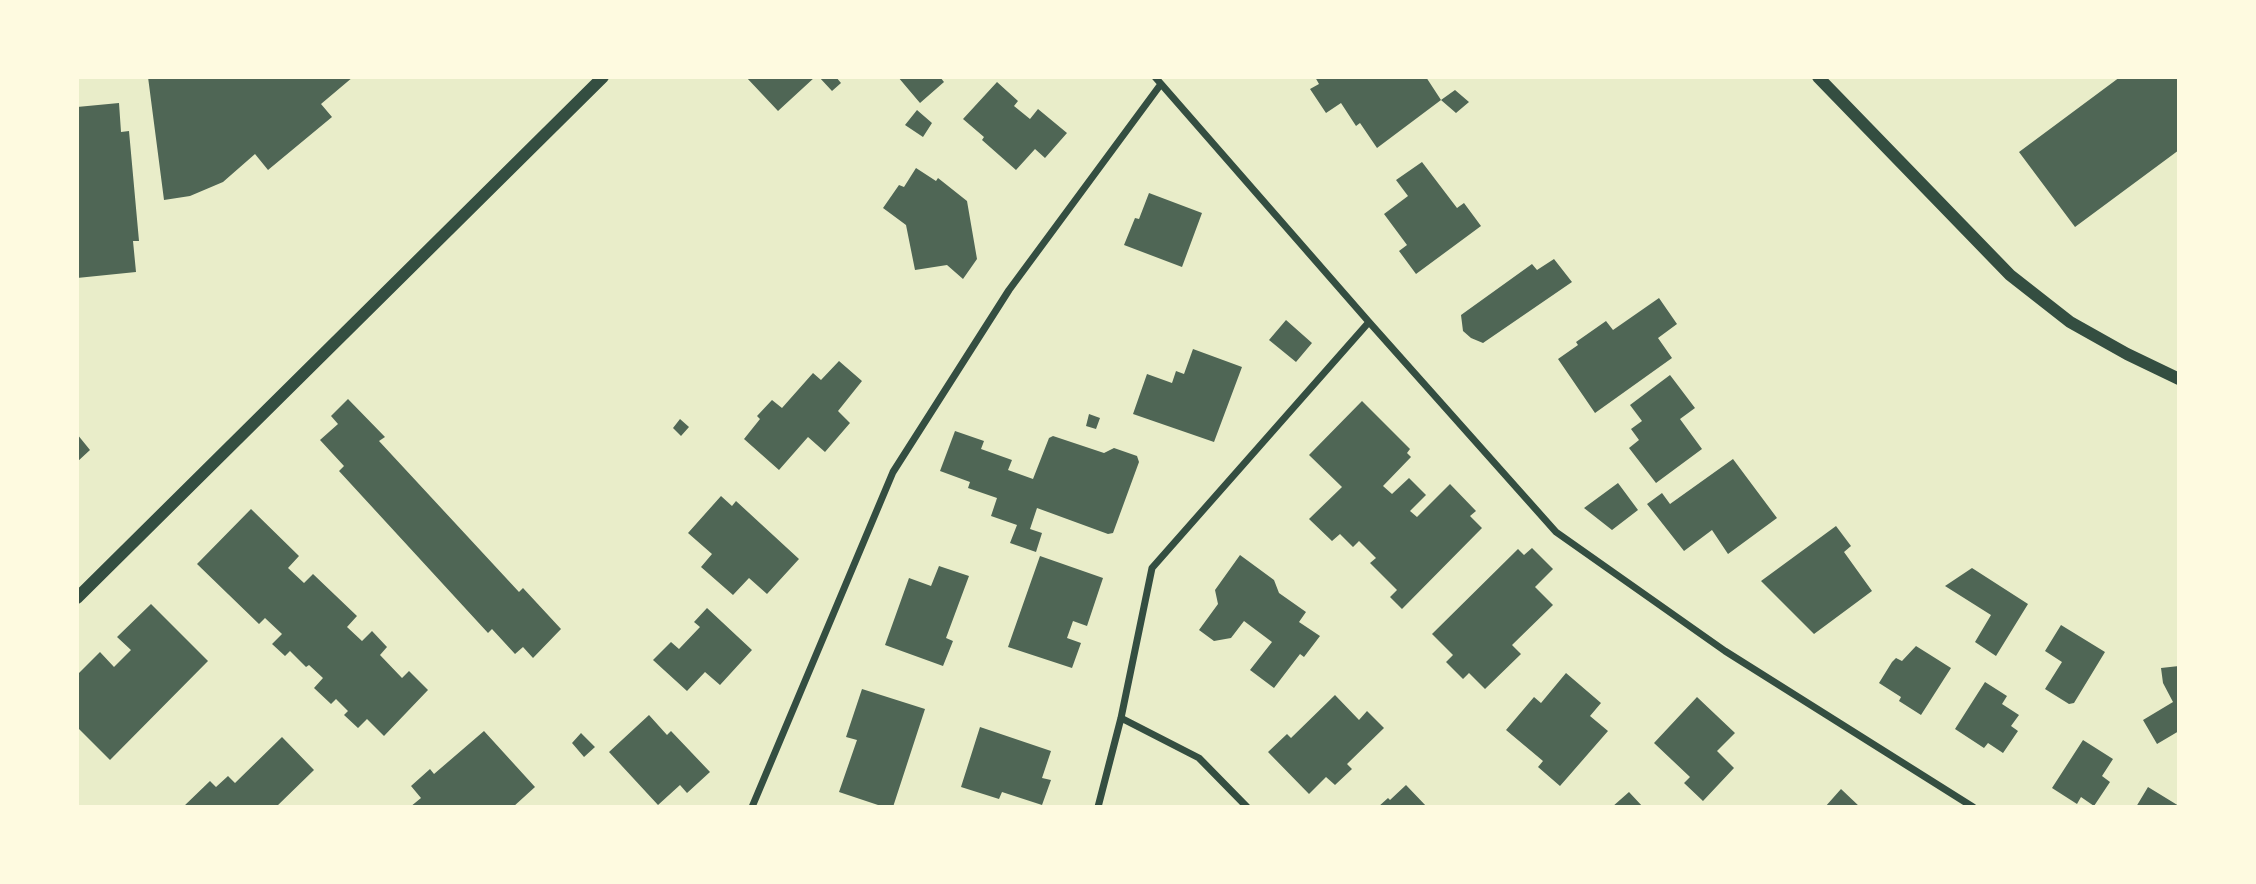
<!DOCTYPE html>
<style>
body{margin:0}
#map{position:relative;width:2256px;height:884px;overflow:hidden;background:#e9edc9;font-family:Inter,sans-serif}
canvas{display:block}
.frame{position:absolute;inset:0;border:79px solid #fefae0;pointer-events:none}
</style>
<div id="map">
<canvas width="2256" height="884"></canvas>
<div class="frame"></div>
</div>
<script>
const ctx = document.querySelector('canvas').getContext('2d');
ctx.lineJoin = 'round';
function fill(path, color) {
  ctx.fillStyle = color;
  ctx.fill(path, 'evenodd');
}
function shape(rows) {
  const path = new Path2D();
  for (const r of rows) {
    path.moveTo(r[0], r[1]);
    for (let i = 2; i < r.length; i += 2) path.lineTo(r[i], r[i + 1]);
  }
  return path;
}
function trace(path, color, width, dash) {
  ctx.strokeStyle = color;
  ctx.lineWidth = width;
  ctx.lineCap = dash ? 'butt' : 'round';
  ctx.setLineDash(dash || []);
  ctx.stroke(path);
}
fill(shape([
 [148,77,353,77,321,104,332,117,268,170,255,154,223,182,190,196,164,200],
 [746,77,815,77,778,111],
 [819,77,836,77,841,83,832,91],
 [898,77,940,77,944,82,920,103],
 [1315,77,1426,77,1441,100,1377,148,1360,123,1356,126,1341,103,1326,113,1310,89,1319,84],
 [2120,77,2179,77,2179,150,2075,227,2019,152],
 [997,82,1018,101,1014,106,1030,119,1038,109,1067,133,1045,158,1035,149,1016,170,982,140,984,137,963,119],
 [1455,90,1469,102,1456,113,1441,100],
 [119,103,121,132,129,131,139,241,133,241,136,272,77,278,77,107],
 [917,110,932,123,923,137,905,125],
 [1422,162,1457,208,1464,203,1481,226,1416,274,1399,251,1407,245,1384,214,1408,196,1396,180],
 [916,168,936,181,938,178,967,201,977,259,963,279,947,265,915,270,906,225,883,208,899,185,904,187],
 [1149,193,1202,213,1182,267,1124,245,1135,218,1139,219],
 [1554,259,1572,282,1483,343,1471,338,1463,331,1461,315,1532,264,1537,270],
 [1659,298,1677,324,1658,338,1672,358,1595,413,1558,359,1578,345,1576,342,1606,321,1613,330],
 [1286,320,1312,343,1296,362,1269,340],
 [1193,349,1242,367,1214,442,1133,414,1147,374,1172,383,1176,371,1184,374],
 [839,361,862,381,838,411,850,423,825,452,808,437,779,470,744,439,760,419,757,416,772,400,782,408,813,373,821,380],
 [1670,375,1695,408,1680,419,1702,449,1656,483,1629,448,1639,440,1631,429,1642,421,1630,405],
 [348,399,385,437,379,441,519,592,523,588,561,629,533,658,523,647,515,654,492,629,488,633,339,471,344,466,320,440,338,424,331,416],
 [1362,401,1410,449,1407,453,1411,457,1383,486,1392,494,1409,478,1426,495,1410,511,1417,517,1450,484,1476,511,1470,516,1482,528,1402,609,1390,597,1397,590,1370,563,1376,558,1359,541,1353,547,1340,534,1332,541,1309,519,1342,487,1309,455],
 [1089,414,1100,418,1096,429,1086,426],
 [680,419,689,427,681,436,673,428],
 [955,431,984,441,981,449,1012,460,1008,470,1033,479,1049,438,1053,436,1104,453,1114,448,1137,456,1139,462,1113,533,1108,534,1037,508,1030,529,1042,533,1036,552,1010,543,1017,525,991,516,997,498,968,488,970,482,940,471],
 [77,434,90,450,77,462],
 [1733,459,1777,518,1728,554,1712,530,1684,551,1647,504,1662,493,1670,504],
 [1618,483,1638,510,1612,530,1584,508],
 [721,496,732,506,736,501,799,559,767,594,749,578,733,595,701,567,712,554,688,533],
 [251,509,299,556,288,568,304,583,313,574,357,616,347,627,362,641,372,631,387,647,380,655,402,678,409,671,428,690,384,736,367,719,358,728,344,715,348,711,336,699,331,704,314,688,323,678,309,665,306,667,290,651,285,656,272,644,282,634,265,618,259,624,197,564],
 [1836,526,1851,546,1844,552,1872,591,1814,634,1761,581],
 [1532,548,1553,569,1535,587,1553,605,1512,645,1521,654,1485,689,1469,673,1463,679,1446,662,1453,655,1432,634,1518,549,1524,555],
 [1240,555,1274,580,1279,593,1306,612,1299,622,1320,636,1304,657,1300,654,1274,688,1250,670,1272,642,1244,621,1231,638,1214,641,1199,630,1218,604,1215,590],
 [1040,556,1103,578,1087,626,1073,621,1067,638,1081,643,1072,668,1008,647],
 [939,566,969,576,946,638,953,641,943,666,885,645,909,578,931,586],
 [1972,568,2028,604,1996,656,1975,642,1991,615,1945,586],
 [151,604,208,661,110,760,77,727,77,675,100,652,114,667,131,650,117,637],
 [707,608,752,650,720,685,705,672,687,691,653,660,671,642,679,649,700,627,694,622],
 [2061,625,2105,652,2074,703,2069,704,2045,689,2062,662,2045,651],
 [1916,646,1951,668,1921,715,1899,701,1901,697,1879,683,1892,662,1896,658,1902,661],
 [2179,666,2179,731,2157,744,2143,720,2173,702,2163,683,2161,668],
 [1566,673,1601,703,1590,716,1608,731,1560,786,1538,767,1543,761,1506,730,1534,697,1541,703],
 [1985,682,2007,696,2002,704,2019,715,2011,726,2018,731,2003,753,1988,743,1984,748,1955,729],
 [862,689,925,709,893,807,884,807,839,792,857,740,846,737],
 [1335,695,1359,720,1367,711,1384,728,1347,764,1352,769,1335,785,1326,777,1309,794,1268,752,1287,734,1291,738],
 [1697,697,1735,733,1717,751,1734,768,1703,801,1684,783,1690,777,1654,743],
 [649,715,667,735,671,731,710,772,687,793,680,785,658,805,609,752],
 [980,727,1051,751,1042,778,1051,780,1042,805,1002,792,999,799,961,787],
 [484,731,535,787,513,807,410,807,421,798,411,786,430,769,434,774],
 [581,733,595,747,584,757,572,743],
 [282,737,314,770,276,807,183,807,210,781,216,787,228,776,235,783],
 [2083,740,2113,759,2102,776,2110,782,2094,806,2081,797,2077,804,2052,788],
 [1406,785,1427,807,1378,807,1388,798,1390,800],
 [2148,787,2179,806,2179,807,2136,807],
 [1841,789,1860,807,1825,807],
 [1629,792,1643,807,1612,807]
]), '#4f6655');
trace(shape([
 [1155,77,1369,322,1556,532,1725,651,1973,807],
 [1121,718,1199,758,1247,807],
 [752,807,893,472,1009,290,1161,84],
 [1098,807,1121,718,1152,568,1369,322]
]), '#344e41', 7);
trace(shape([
 [1818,77,2010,275,2070,322,2127,354,2179,379],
 [77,598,603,77]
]), '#344e41', 12);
</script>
